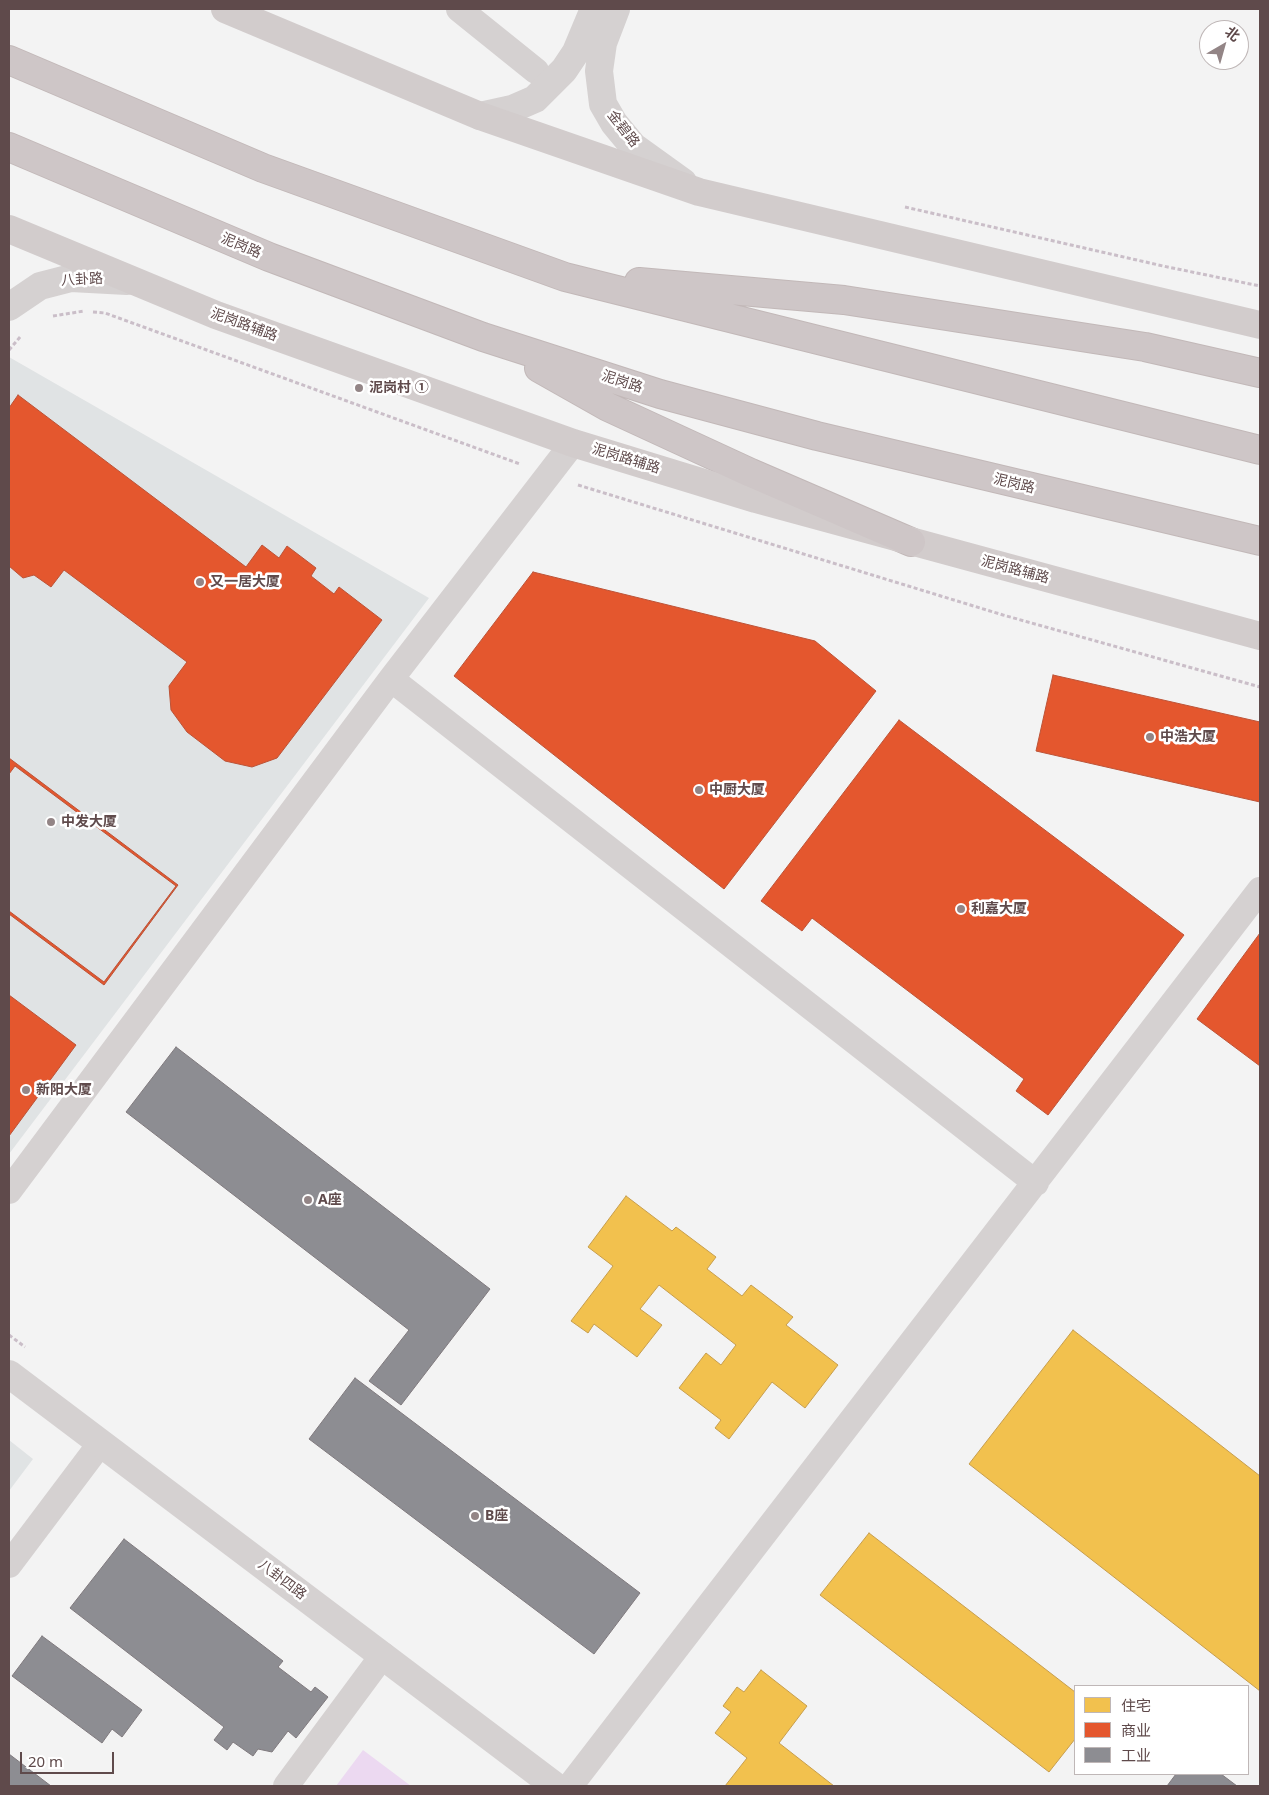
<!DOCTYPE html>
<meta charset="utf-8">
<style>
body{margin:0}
#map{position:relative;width:1269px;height:1795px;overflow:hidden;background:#f3f3f3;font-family:"Noto Sans","Noto Sans SC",sans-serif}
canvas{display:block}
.frame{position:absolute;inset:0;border:10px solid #5f4a4b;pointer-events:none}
.legend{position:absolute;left:1074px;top:1685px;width:175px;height:90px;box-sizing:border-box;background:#fff;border:1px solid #bfb7b7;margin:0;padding:6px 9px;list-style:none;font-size:15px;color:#5f4a4b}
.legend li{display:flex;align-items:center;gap:10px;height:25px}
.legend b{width:25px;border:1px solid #bfb7b7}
.north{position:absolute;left:1199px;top:20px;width:50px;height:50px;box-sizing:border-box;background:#fff;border:1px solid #bfb7b7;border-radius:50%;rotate:38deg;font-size:14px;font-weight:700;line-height:20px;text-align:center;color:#5f4a4b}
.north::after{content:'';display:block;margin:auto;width:18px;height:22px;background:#938586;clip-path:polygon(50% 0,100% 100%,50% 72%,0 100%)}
.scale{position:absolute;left:20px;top:1752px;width:94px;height:22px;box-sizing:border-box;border:2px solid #5f4a4b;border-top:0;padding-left:6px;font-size:15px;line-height:18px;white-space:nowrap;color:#5f4a4b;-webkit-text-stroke:4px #fff;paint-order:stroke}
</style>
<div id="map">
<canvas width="1269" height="1795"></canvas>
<div class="frame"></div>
<ul class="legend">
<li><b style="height:14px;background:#f2c14e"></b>住宅</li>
<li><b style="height:14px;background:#e4572e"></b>商业</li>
<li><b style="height:14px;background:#8d8d92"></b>工业</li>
</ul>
<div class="north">北</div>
<div class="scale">20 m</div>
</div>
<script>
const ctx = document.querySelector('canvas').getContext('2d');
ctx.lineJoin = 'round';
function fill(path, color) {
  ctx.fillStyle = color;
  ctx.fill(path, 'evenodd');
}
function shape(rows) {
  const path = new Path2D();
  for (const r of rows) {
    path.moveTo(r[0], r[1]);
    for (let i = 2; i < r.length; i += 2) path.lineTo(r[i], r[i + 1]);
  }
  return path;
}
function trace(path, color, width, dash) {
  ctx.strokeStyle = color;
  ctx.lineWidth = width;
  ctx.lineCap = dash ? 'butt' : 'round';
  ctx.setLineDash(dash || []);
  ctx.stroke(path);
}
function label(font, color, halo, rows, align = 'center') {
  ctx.font = font + ' "Noto Sans","Noto Sans SC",sans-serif';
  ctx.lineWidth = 5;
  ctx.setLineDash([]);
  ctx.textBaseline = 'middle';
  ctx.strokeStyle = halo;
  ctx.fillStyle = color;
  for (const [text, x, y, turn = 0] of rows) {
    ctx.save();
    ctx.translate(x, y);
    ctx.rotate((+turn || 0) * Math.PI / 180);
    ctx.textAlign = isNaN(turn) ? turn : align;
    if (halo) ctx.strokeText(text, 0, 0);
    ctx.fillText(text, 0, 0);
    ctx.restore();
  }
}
fill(shape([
 [9,357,429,598,9,1154],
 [9,1440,33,1459,9,1491]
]), '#e0e3e4');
fill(shape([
 [363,1750,411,1786,336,1786]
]), '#ecd9f1');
const homes = shape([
 [626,1196,672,1231,676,1227,716,1257,707,1269,742,1296,751,1285,793,1317,786,1325,838,1365,805,1408,772,1382,729,1439,715,1428,721,1420,679,1388,706,1353,721,1365,736,1345,659,1285,640,1309,662,1325,637,1357,594,1324,588,1333,571,1321,613,1266,588,1247,626,1196],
 [1073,1330,1260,1476,1260,1691,969,1464,1073,1330],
 [869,1533,1075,1692,1075,1739,1049,1772,820,1595,869,1533],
 [761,1670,807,1706,779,1743,834,1786,725,1786,747,1758,715,1733,731,1712,723,1706,737,1687,744,1692,761,1670]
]);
fill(homes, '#f2c14e');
trace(homes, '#c69d4d', 1);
const shops = shape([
 [18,395,246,567,262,545,279,558,287,546,316,568,311,576,334,594,339,587,382,620,277,758,252,767,225,761,187,732,171,710,169,686,187,662,64,570,51,587,34,575,23,578,9,566,9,408,18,395],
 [533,572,815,641,876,691,724,889,454,676,533,572],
 [1053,675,1260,722,1260,802,1036,751,1053,675],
 [899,720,1184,935,1048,1115,1016,1091,1024,1079,812,918,802,931,761,901,899,720],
 [9,758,178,885,104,985,9,914,9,758],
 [15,766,176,886,104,982,9,911,9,774,15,766],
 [1260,933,1260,1066,1197,1019,1260,933],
 [9,995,76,1045,9,1136,9,995]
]);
fill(shops, '#e4572e');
trace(shops, '#bc5337', 1);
const industry = shape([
 [176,1047,490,1289,401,1405,369,1381,409,1330,126,1112,176,1047],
 [355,1378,640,1593,594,1654,309,1439,355,1378],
 [124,1539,283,1661,278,1667,311,1692,315,1687,328,1697,296,1738,288,1731,272,1752,258,1749,253,1756,233,1742,227,1750,214,1740,224,1727,70,1608,124,1539],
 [42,1636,142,1710,122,1737,112,1729,102,1743,12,1676,42,1636],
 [9,1754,51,1786,9,1786,9,1754],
 [1176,1774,1221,1774,1237,1786,1167,1786,1176,1774]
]);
fill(industry, '#8d8d92');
trace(industry, '#7f797d', 1);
const trunk = shape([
 [9,60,263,168,565,277,1260,450],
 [9,147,269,257,483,337,660,394,817,436,1260,541],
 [639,282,844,300,1145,347,1260,373],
 [539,368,608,407,751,473,911,542]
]);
trace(trunk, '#c2b8b8', 30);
trace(shape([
 [905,207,1163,266,1260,286],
 [93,312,105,313,520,464],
 [53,316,84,311],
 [9,350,21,336],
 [578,485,1003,615,1260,687],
 [9,1335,25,1347]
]), '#cabec8', 3, [4, 2.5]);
trace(shape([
 [459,9,536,71],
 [391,679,1036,1183],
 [9,1191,391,679,573,443],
 [9,1565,100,1444],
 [286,1786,383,1655],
 [570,1786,1260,890]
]), '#d5d1d1', 26);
trace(shape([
 [616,9,603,43,599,71,603,104,614,123,633,146,683,182],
 [480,116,512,109,535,99,564,70,576,52,594,9],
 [9,307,40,286,71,278,127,281],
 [9,1374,555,1786]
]), '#d5d1d1', 28);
trace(shape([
 [225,9,480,116,699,192,1260,325],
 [9,229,216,315,573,443,756,499,1260,636]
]), '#d2cccc', 28);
trace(trunk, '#cec6c7', 28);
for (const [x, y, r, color] of [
 [359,388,5,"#938586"],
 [200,582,5,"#938586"],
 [1150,737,5,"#938586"],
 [699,790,5,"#938586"],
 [51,822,5,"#938586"],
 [961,909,5,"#938586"],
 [26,1090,5,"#938586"],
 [308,1200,5,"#938586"],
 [475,1516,5,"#938586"]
]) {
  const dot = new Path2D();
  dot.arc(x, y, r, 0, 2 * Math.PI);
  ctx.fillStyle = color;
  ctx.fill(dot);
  trace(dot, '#fff', 2);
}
label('14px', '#5f4a4b', '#fff', [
 ["金碧路",623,129,52],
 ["泥岗路",241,246,23],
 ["八卦路",82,280,-3],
 ["泥岗路辅路",244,325,20],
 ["泥岗路",622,382,18],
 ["泥岗路辅路",626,459,17],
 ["泥岗路",1014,484,14],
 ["泥岗路辅路",1015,570,15],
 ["八卦四路",282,1580,37]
]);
label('bold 14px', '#5f4a4b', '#fff', [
 ["泥岗村 ①",369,388],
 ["又一居大厦",210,582],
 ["中浩大厦",1160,737],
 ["中厨大厦",709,790],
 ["中发大厦",61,822],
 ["利嘉大厦",971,909],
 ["新阳大厦",36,1090],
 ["A座",318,1200],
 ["B座",485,1516]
], 'left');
</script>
